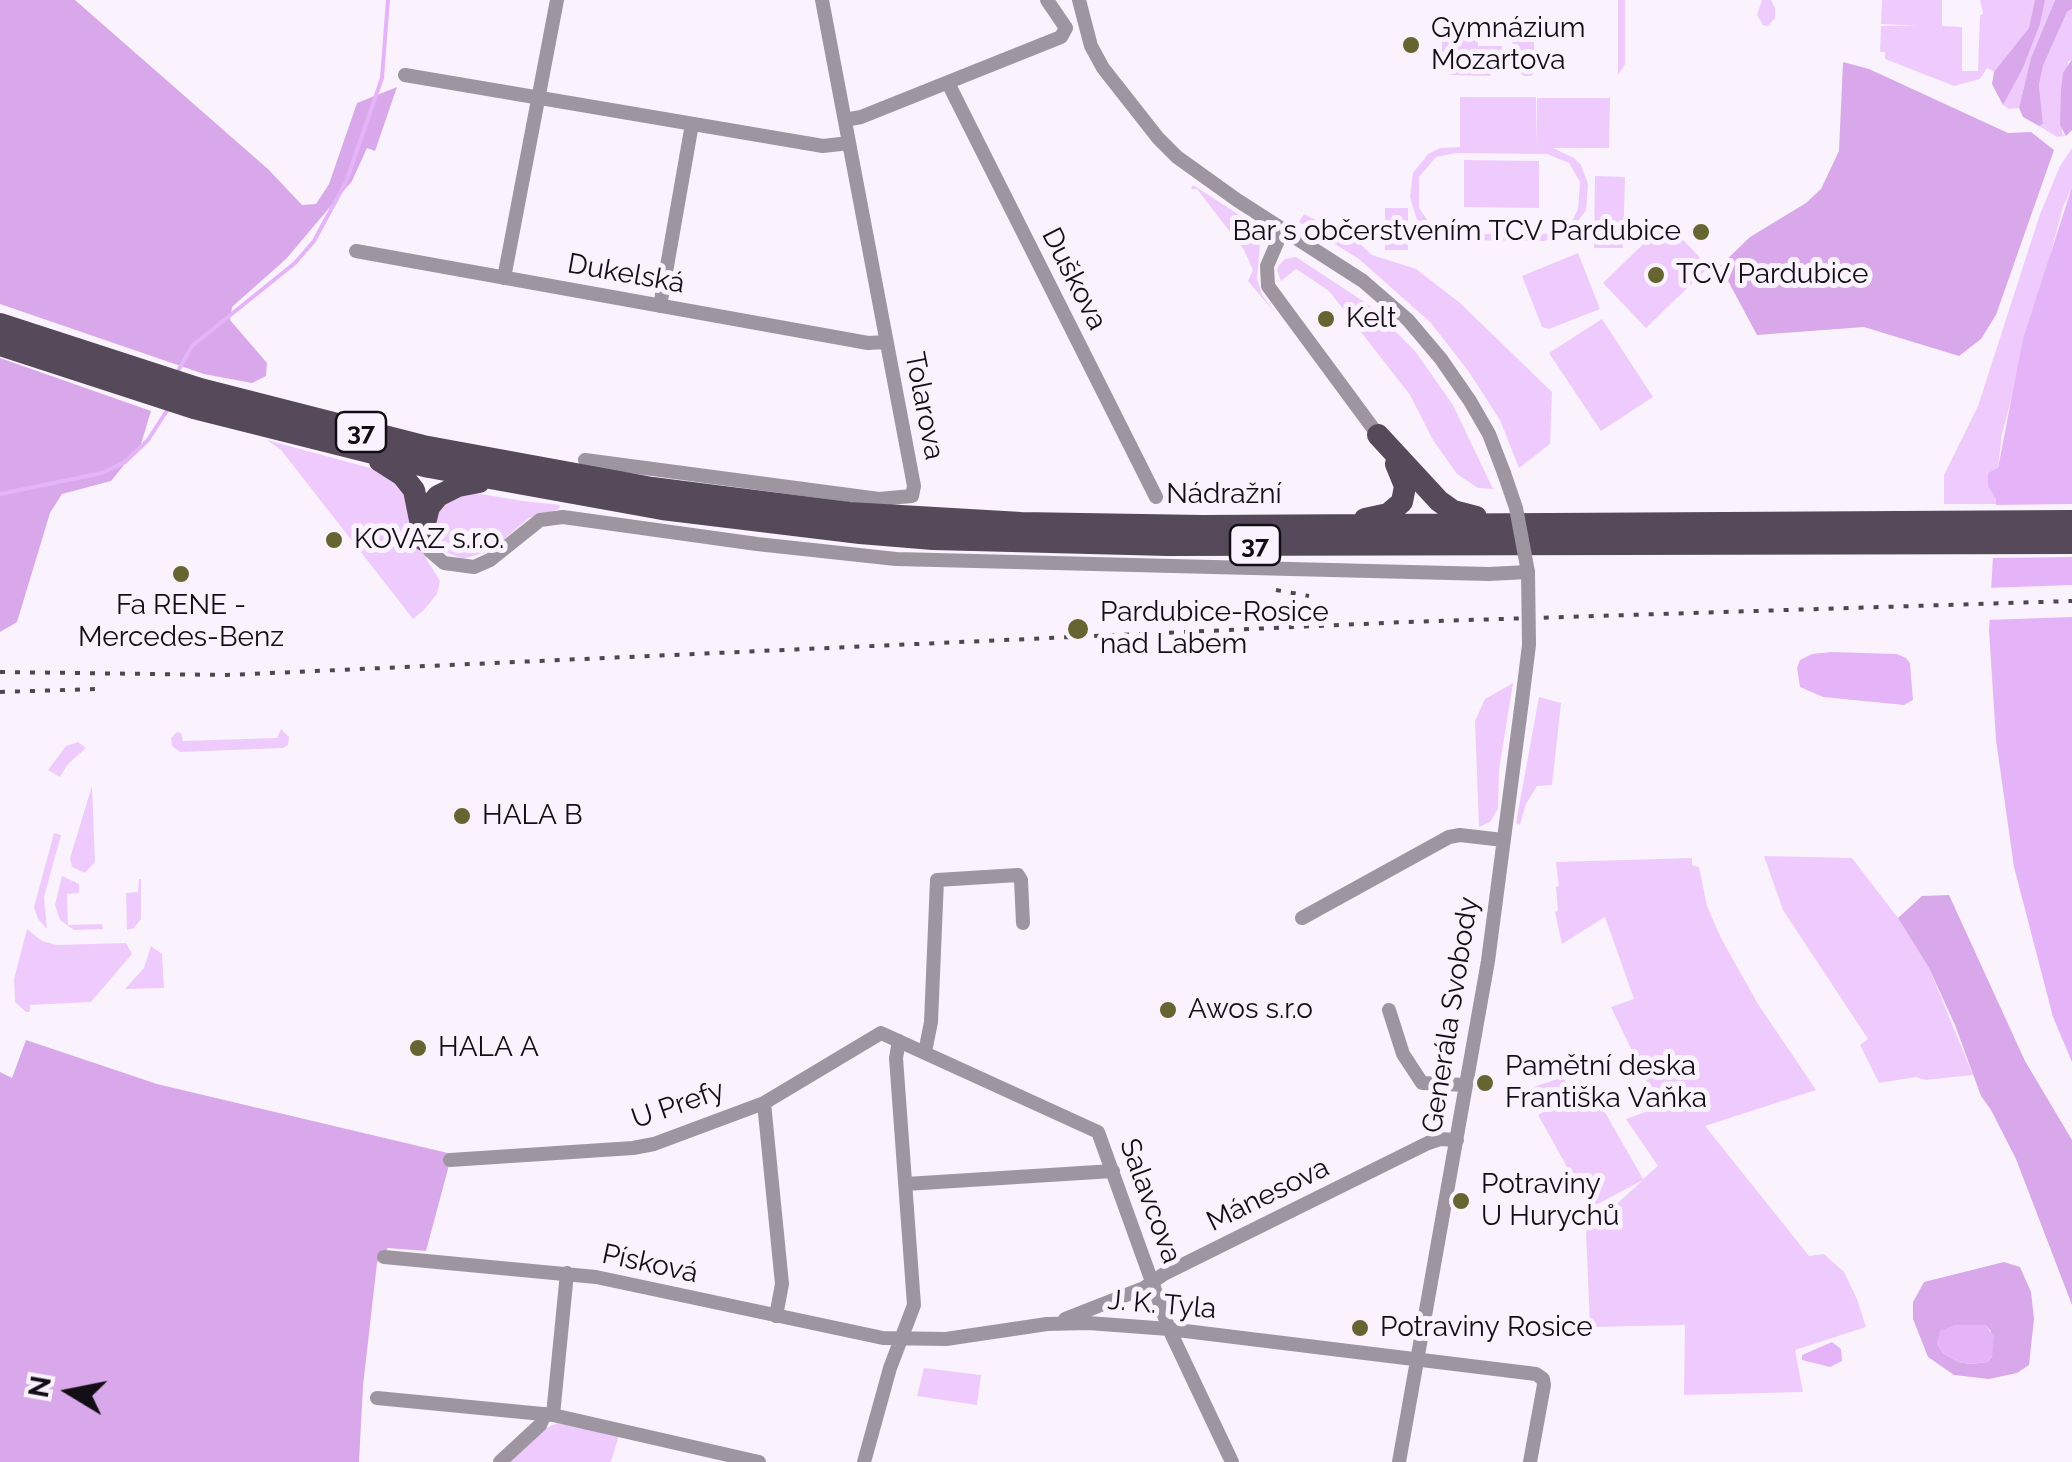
<!DOCTYPE html>
<meta charset="utf-8">
<style>
body{margin:0}
#map{position:relative;width:2072px;height:1462px;overflow:hidden;background:#faf3fd;font-family:Raleway,sans-serif}
canvas{display:block}
.north{position:absolute;left:20px;top:1342px;width:100px;height:100px;-webkit-text-stroke:8px #faf3fd;paint-order:stroke;rotate:280deg;font-size:28px;font-weight:700;line-height:40px;text-align:center;color:#130d15}
.north::after{content:'';display:block;margin:auto;width:35px;height:45px;background:#130d15;clip-path:polygon(50% 0,100% 100%,50% 72%,0 100%)}
</style>
<div id="map">
<canvas width="2072" height="1462"></canvas>
<div class="north">N</div>
</div>
<script>
const ctx = document.querySelector('canvas').getContext('2d');
ctx.lineJoin = 'round';
function fill(path, color) {
  ctx.fillStyle = color;
  ctx.fill(path, 'evenodd');
}
function shape(rows) {
  const path = new Path2D();
  for (const r of rows) {
    path.moveTo(r[0], r[1]);
    for (let i = 2; i < r.length; i += 2) path.lineTo(r[i], r[i + 1]);
  }
  return path;
}
function trace(path, color, width, dash) {
  ctx.strokeStyle = color;
  ctx.lineWidth = width;
  ctx.lineCap = dash ? 'butt' : 'round';
  ctx.setLineDash(dash || []);
  ctx.stroke(path);
}
function label(font, color, halo, rows, align = 'center') {
  ctx.font = font + ' Raleway,sans-serif';
  ctx.lineWidth = 10;
  ctx.setLineDash([]);
  ctx.textBaseline = 'middle';
  ctx.strokeStyle = halo;
  ctx.fillStyle = color;
  for (const [text, x, y, turn = 0] of rows) {
    ctx.save();
    ctx.translate(x, y);
    ctx.rotate((+turn || 0) * Math.PI / 180);
    ctx.textAlign = isNaN(turn) ? turn : align;
    if (halo) ctx.strokeText(text, 0, 0);
    ctx.fillText(text, 0, 0);
    ctx.restore();
  }
}
fill(shape([
 [1618,0,1625,0,1625,64,1618,75],
 [1762,0,1771,0,1775,8,1775,18,1768,26,1763,25,1757,15],
 [1882,0,1942,0,1942,26,1962,27,1962,71,1978,71,1980,15,1983,14,1980,0,2055,0,2031,59,2019,108,2009,109,2003,105,2004,97,2023,68,2041,17,2006,78,1987,68,1980,79,1954,86,1885,59,1885,52,1880,52,1881,26,1917,26,1881,24],
 [2072,9,2072,59,2068,62,2062,134,2066,136,2057,137,2039,126,2043,124,2039,85,2043,66,2067,12],
 [1442,35,1478,35,1478,46,1502,46,1499,69,1489,76,1451,75,1442,62],
 [1512,35,1534,35,1534,72,1531,76,1524,76,1514,69],
 [1460,97,1536,97,1536,148,1537,98,1610,98,1609,148,1553,148,1574,158,1581,165,1588,184,1586,210,1570,232,1544,241,1450,240,1426,231,1417,220,1410,197,1413,173,1428,154,1440,148,1460,147],
 [1547,154,1569,163,1580,182,1578,209,1571,223,1560,231,1545,234,1451,234,1430,224,1419,208,1419,177,1436,157,1456,153],
 [2072,148,2072,187,2063,207,2002,434,1998,468,1994,472,1996,504,1944,504,1944,475,1978,406,2040,214,2060,166],
 [1464,160,1539,161,1539,208,1464,207],
 [1595,176,1625,177,1623,248,1594,248],
 [1193,185,1250,222,1261,233,1257,278,1262,295,1276,314,1248,281,1253,270,1244,250,1197,189,1191,189],
 [1385,208,1408,208,1408,250,1385,250],
 [1304,214,1359,243,1372,255,1416,269,1460,303,1552,392,1550,444,1519,468,1500,420,1469,372,1431,323,1359,259,1299,222],
 [1666,222,1709,267,1646,328,1603,283],
 [1578,253,1600,309,1549,329,1542,327,1522,276],
 [1296,257,1369,305,1415,351,1453,405,1493,489,1478,488,1457,474,1433,440,1410,395,1329,291,1296,269,1281,281,1277,270,1279,265,1285,259],
 [1602,319,1653,397,1601,431,1549,353],
 [267,440,381,471,407,486,418,545,440,581,437,594,424,610,413,619,410,615,281,450],
 [469,492,523,501,560,505,559,509,529,518,490,551,463,559,443,551,433,537,439,503],
 [1513,683,1499,770,1498,809,1490,822,1479,827,1475,721,1485,699],
 [1539,697,1561,703,1552,785,1537,786,1526,804,1520,825,1516,823],
 [281,729,289,737,288,745,283,748,180,752,172,746,171,738,177,732,181,733,183,741,277,738],
 [78,742,86,748,68,764,60,777,48,770,66,746],
 [92,786,95,862,85,873,72,867,70,858],
 [54,833,61,835,44,897,47,929,38,919,34,907],
 [1764,856,1852,858,1898,918,1929,968,1973,1075,1925,1080,1916,1077,1879,1083,1860,1045,1868,1039,1783,910],
 [1692,858,1692,865,1699,867,1707,906,1721,938,1758,1004,1816,1090,1705,1126,1809,1256,1824,1254,1844,1272,1857,1299,1866,1327,1795,1350,1803,1392,1684,1395,1685,1325,1590,1327,1586,1232,1643,1180,1590,1208,1538,1115,1590,1086,1643,1179,1658,1166,1626,1119,1659,1107,1611,1007,1634,999,1605,917,1562,944,1555,912,1558,911,1556,887,1559,886,1556,862],
 [62,876,79,884,79,893,67,894,68,925,102,924,103,929,74,930,60,920,55,905],
 [139,879,141,879,141,919,134,928,127,930,126,893,138,892],
 [27,929,42,941,57,945,126,943,132,954,91,1002,30,1005,30,1012,26,1012,15,1002,14,979],
 [151,946,162,954,164,988,125,989,144,968],
 [1563,1077,1570,1090,1539,1105,1534,1087],
 [924,1368,981,1375,977,1405,917,1396],
 [558,1423,619,1435,611,1462,505,1462,545,1428]
]), '#efcbfd');
fill(shape([
 [0,0,75,0,269,170,302,205,316,204,329,184,357,103,397,87,375,151,367,148,352,181,286,259,232,307,230,320,267,363,266,376,252,383,204,374,0,304],
 [2035,0,2045,0,2040,24,2023,68,2003,105,1992,84,1994,72,2029,28],
 [2055,0,2072,0,2072,9,2067,12,2043,66,2039,85,2043,124,2039,126,2023,117,2019,108,2031,58],
 [2072,59,2072,130,2066,136,2060,125,2061,90,2063,73],
 [1843,62,1869,69,2008,133,2031,132,2054,150,1996,315,1981,339,1959,356,1864,327,1757,335,1720,266,1750,237,1806,203,1821,189,1839,151],
 [0,358,151,411,141,444,111,481,62,494,50,513,17,622,0,632],
 [1949,895,2025,1061,2072,1140,2072,1305,2016,1159,1991,1110,1981,1096,1955,1025,1929,968,1898,918,1922,896],
 [26,1040,157,1084,452,1154,426,1251,388,1248,377,1263,363,1386,359,1462,0,1462,0,1072,12,1078],
 [2004,1262,2020,1267,2031,1292,2034,1319,2029,1365,2017,1373,1989,1379,1954,1375,1928,1357,1913,1319,1913,1302,1924,1282],
 [1955,1325,1985,1325,1991,1331,1992,1357,1987,1362,1970,1364,1959,1362,1943,1353,1937,1343]
]), '#d9a8eb');
fill(shape([
 [2072,187,2072,1062,2053,1017,2014,867,1996,740,1989,630,1996,499,1988,486,1988,473,1998,468,2023,339],
 [1831,652,1897,654,1906,658,1910,663,1913,700,1904,705,1823,697,1800,687,1797,668,1800,660,1812,654],
 [1955,1325,1985,1325,1994,1336,1992,1357,1987,1362,1970,1364,1959,1362,1943,1353,1937,1343,1940,1331],
 [1832,1342,1841,1349,1842,1361,1830,1367,1802,1360,1802,1355]
]), '#e5b4f8');
fill(shape([
 [2072,504,2072,557,1988,558,1991,505],
 [2072,585,2072,617,1985,620,1987,588]
]), '#faf3fd');
trace(shape([
 [178,371,192,346,295,263,314,241,346,182,382,78,388,0],
 [0,494,102,473,125,462,148,440,168,409]
]), '#e5b4f8', 4);
trace(shape([
 [1079,0,1091,46,1103,68,1158,138,1177,157,1237,200,1363,281,1408,320,1441,359,1470,401,1489,434,1504,473],
 [405,75,823,146,849,143],
 [948,83,1156,497],
 [845,120,861,117,1061,37,1066,28,1047,0],
 [1283,229,1267,266,1268,286,1378,435],
 [356,251,868,343,886,342],
 [504,278,557,0],
 [660,306,692,124],
 [585,460,879,499,912,496,914,486,822,0],
 [424,540,430,551,444,563,474,567,490,560,540,520,563,517,757,544,896,559,1489,574,1528,572],
 [1302,918,1449,837,1460,835,1503,840],
 [1389,1010,1403,1054,1422,1083,1466,1085],
 [925,1052,931,1022,937,880,1018,875,1021,880,1023,923],
 [764,1103,782,1284,776,1316],
 [450,1160,633,1148,654,1144,764,1103,881,1033,1098,1132,1169,1329,1232,1462],
 [906,1184,1113,1171],
 [384,1257,596,1277,883,1338,946,1339,1047,1324,1088,1323,1169,1329,1536,1374,1543,1379,1544,1385,1530,1462],
 [1065,1319,1144,1288,1164,1274,1428,1143,1440,1139,1457,1140],
 [377,1398,553,1415,759,1462],
 [553,1415,567,1273],
 [500,1462,540,1425,545,1414],
 [864,1462,890,1368,914,1305,896,1058,899,1041],
 [1399,1462,1488,961,1522,701]
]), '#9d96a0', 14);
trace(shape([
 [0,324,200,389,423,446,652,488,849,513,1021,523,1202,526,2072,521],
 [0,345,194,408,429,467,662,509,860,533,933,539,1168,545,2072,543],
 [1378,435,1439,501,1453,511,1476,517],
 [380,461,402,475,414,490,424,540],
 [1365,519,1388,514,1402,502,1405,486,1396,464],
 [424,527,429,507,438,496,458,486,479,482]
]), '#55495a', 22);
trace(shape([
 [1276,590,1309,596],
 [0,672,227,675,1406,622,2072,601],
 [0,692,96,689]
]), '#4d474f', 4, [5, 10]);
trace(shape([
 [1504,473,1516,508,1528,572,1529,645,1522,701]
]), '#9d96a0', 14);
for (const [x, y, r, color] of [
 [1411,45,10,"#666431"],
 [1701,232,10,"#666431"],
 [1656,275,10,"#666431"],
 [1326,319,10,"#666431"],
 [334,540,10,"#666431"],
 [181,574,10,"#666431"],
 [1078,629,12,"#666431"],
 [462,816,10,"#666431"],
 [1168,1010,10,"#666431"],
 [418,1048,10,"#666431"],
 [1485,1083,10,"#666431"],
 [1461,1201,10,"#666431"],
 [1360,1328,10,"#666431"]
]) {
  const dot = new Path2D();
  dot.arc(x, y, r, 0, 2 * Math.PI);
  ctx.fillStyle = color;
  ctx.fill(dot);
  trace(dot, '#faf3fd', 4);
}
for (const [x, y, w] of [
 [361,432,50],
 [1255,545,50]
]) {
  const box = new Path2D();
  box.roundRect(x - w / 2, y - 20, w, 40, 8);
  ctx.fillStyle = '#faf3fd';
  ctx.fill(box);
  trace(box, '#130d15', 2.5);
}
label('bold 25px', '#130d15', null, [
 ["37",361,432],
 ["37",1255,545]
]);
label('28px', '#130d15', '#faf3fd', [
 ["Gymnázium",1431,29],
 ["Mozartova",1431,61],
 ["Bar s občerstvením TCV Pardubice",1681,232,"right"],
 ["TCV Pardubice",1676,275],
 ["Kelt",1346,319],
 ["KOVAZ s.r.o.",354,540],
 ["Fa RENE -",181,606,"center"],
 ["Mercedes-Benz",181,638,"center"],
 ["Pardubice-Rosice",1100,613],
 ["nad Labem",1100,645],
 ["HALA B",482,816],
 ["Awos s.r.o",1188,1010],
 ["HALA A",438,1048],
 ["Pamětní deska",1505,1067],
 ["Františka Vaňka",1505,1099],
 ["Potraviny",1481,1185],
 ["U Hurychů",1481,1217],
 ["Potraviny Rosice",1380,1328]
], 'left');
label('28px', '#130d15', '#faf3fd', [
 ["Dukelská",626,274,10],
 ["Duškova",1074,279,63],
 ["Tolarova",924,406,79],
 ["Nádražní",1224,495],
 ["Generála Svobody",1451,1015,-81],
 ["U Prefy",678,1105,-19],
 ["Mánesova",1268,1195,-26],
 ["Salavcova",1150,1201,70],
 ["Písková",650,1264,12],
 ["J. K. Tyla",1162,1305,5]
]);
</script>
